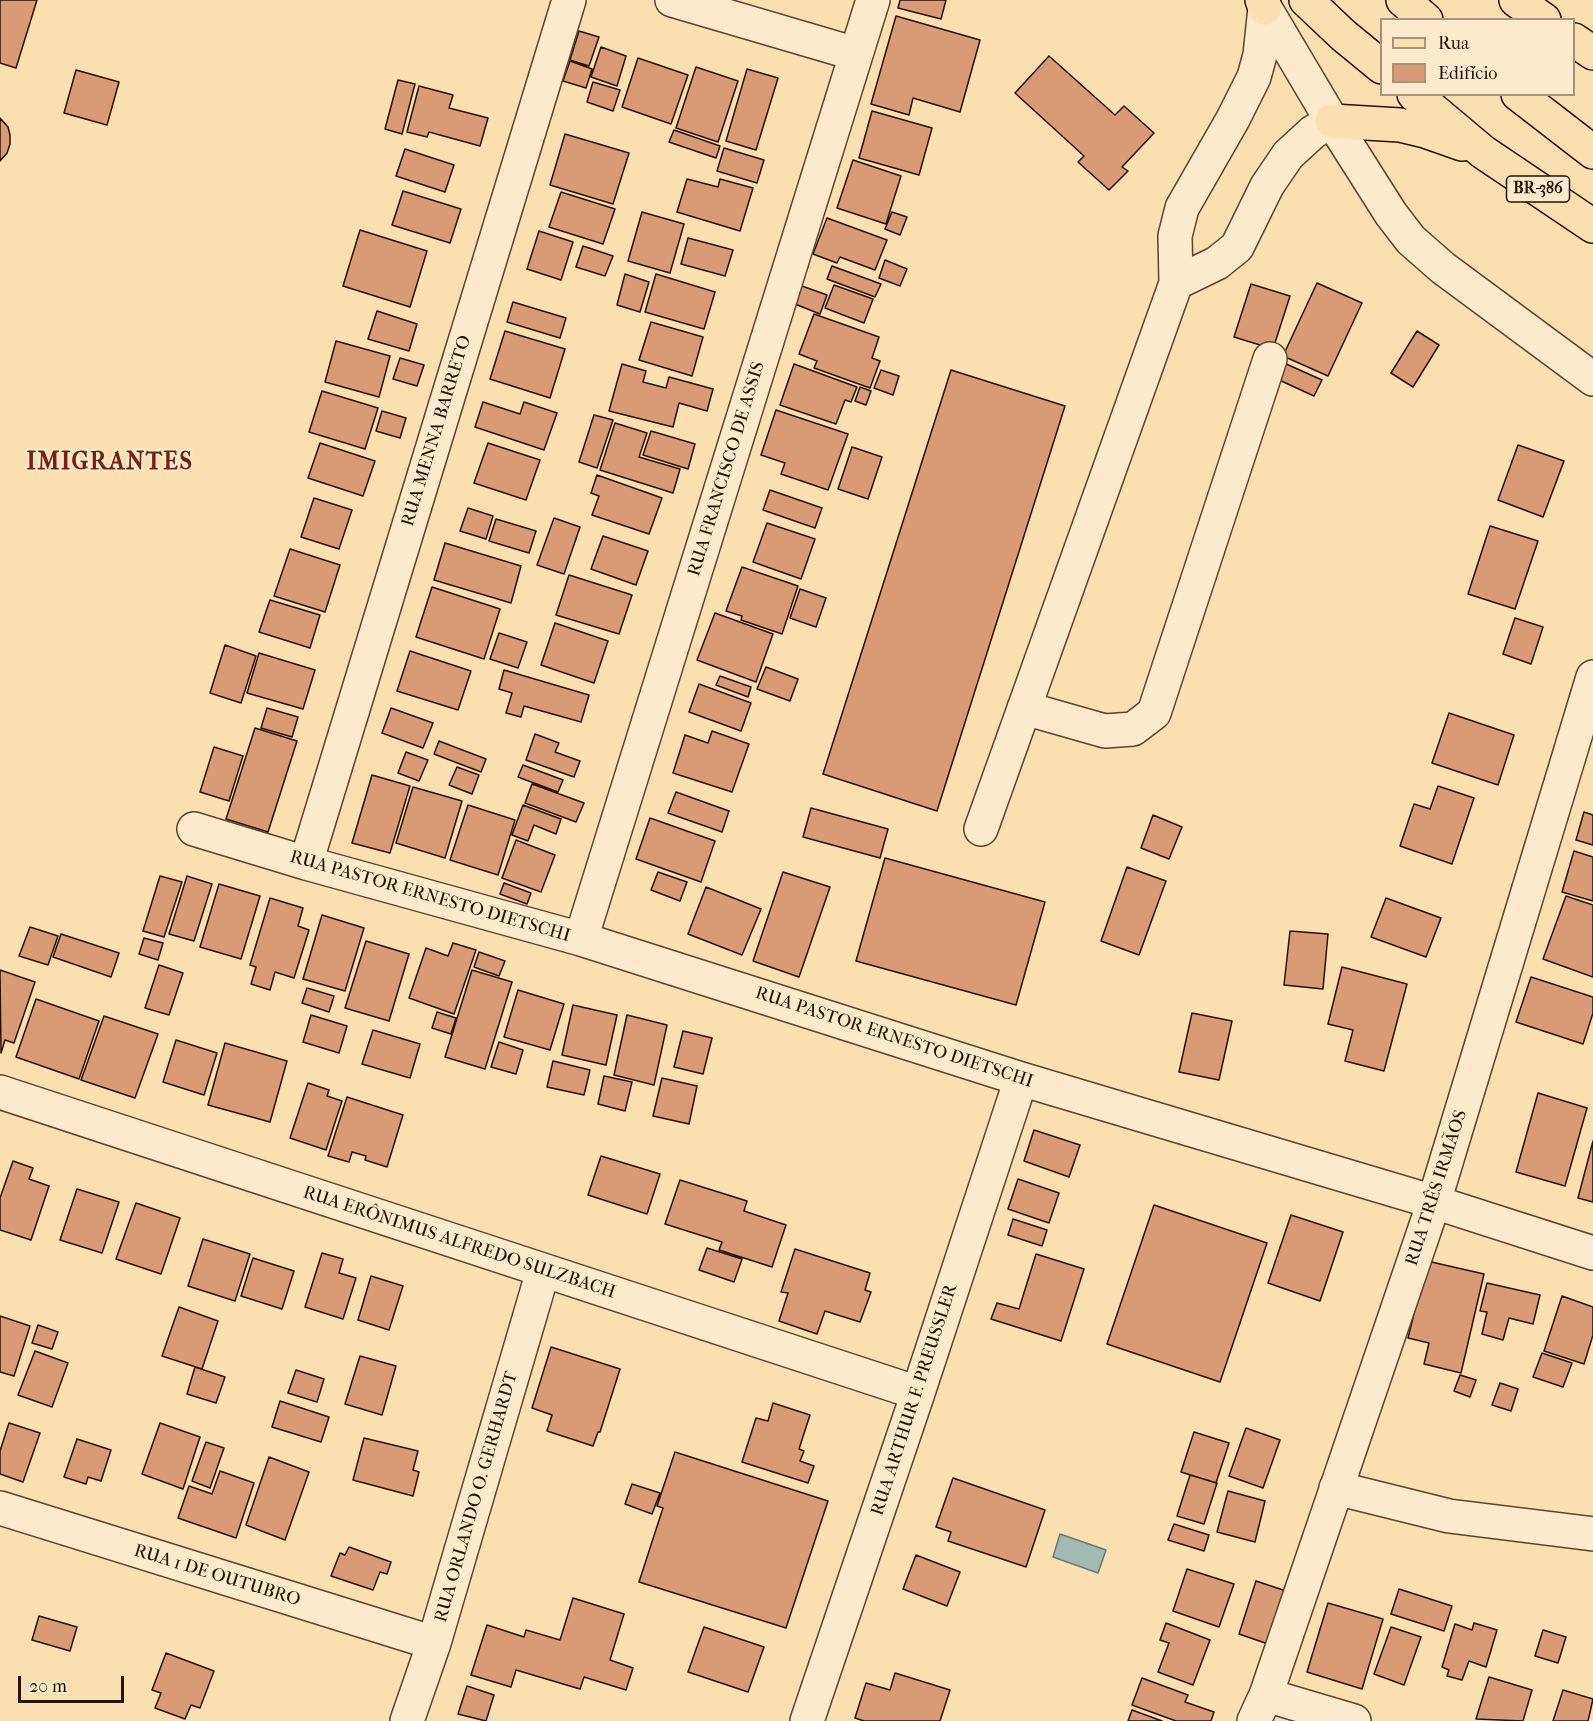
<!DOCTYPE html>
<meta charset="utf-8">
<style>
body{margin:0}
#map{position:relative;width:1593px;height:1721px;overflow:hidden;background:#fadfb1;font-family:"IM FELL French Canon",serif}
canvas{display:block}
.legend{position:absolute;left:1380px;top:18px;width:195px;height:78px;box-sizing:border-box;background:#fceacc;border:2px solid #a7937c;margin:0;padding:8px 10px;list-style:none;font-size:18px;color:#271103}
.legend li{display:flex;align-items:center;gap:12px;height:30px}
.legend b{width:30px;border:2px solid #a7937c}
.scale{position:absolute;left:18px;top:1676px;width:106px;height:27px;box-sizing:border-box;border:3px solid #271103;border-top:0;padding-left:8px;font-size:18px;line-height:21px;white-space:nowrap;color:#271103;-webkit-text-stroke:4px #fceacc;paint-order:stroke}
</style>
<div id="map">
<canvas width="1593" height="1721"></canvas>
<ul class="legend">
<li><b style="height:8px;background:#fadfb1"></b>Rua</li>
<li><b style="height:16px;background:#d89b76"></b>Edifício</li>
</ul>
<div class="scale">20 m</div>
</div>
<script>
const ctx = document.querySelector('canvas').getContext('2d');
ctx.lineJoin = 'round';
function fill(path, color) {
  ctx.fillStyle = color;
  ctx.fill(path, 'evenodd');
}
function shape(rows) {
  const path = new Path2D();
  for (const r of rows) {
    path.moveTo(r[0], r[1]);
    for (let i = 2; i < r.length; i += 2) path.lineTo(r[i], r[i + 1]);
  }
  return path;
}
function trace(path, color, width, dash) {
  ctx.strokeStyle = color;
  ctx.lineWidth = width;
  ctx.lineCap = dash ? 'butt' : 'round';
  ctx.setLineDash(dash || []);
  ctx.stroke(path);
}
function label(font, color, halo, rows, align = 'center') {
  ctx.font = font + ' "IM FELL French Canon",serif';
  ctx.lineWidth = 4.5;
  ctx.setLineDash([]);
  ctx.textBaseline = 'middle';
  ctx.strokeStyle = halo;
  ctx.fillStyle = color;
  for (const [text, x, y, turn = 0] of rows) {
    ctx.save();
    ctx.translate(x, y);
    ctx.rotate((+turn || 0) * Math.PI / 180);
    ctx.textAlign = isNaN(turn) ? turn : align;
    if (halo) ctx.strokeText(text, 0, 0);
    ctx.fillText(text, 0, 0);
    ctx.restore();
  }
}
const water = shape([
 [1060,1534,1106,1550,1098,1573,1053,1557,1060,1534]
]);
fill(water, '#a1bbb4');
trace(water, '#70776d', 1.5);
const building = shape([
 [0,0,37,0,16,68,0,63,0,0],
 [900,0,946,0,941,19,898,8,900,0],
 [896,16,980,40,960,112,913,98,909,115,871,104,896,16],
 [579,31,599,37,589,66,570,60,579,31],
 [601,47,626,56,617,86,591,77,601,47],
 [1049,56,1115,115,1124,106,1154,133,1122,167,1128,171,1109,190,1078,162,1084,156,1015,93,1049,56],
 [638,58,688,75,671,124,622,107,638,58],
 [570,61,592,69,586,88,563,81,570,61],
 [696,67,738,81,718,142,676,128,696,67],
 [747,69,778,78,756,150,726,141,747,69],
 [76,70,119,82,107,125,64,113,76,70],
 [398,80,415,84,402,134,385,129,398,80],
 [593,82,620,90,613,111,587,102,593,82],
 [419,86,453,95,449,108,488,118,480,146,429,132,427,137,407,132,419,86],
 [872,111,932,128,919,175,859,158,872,111],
 [0,118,8,127,10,135,10,144,7,153,0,161,0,118],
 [674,130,720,146,716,158,669,142,674,130],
 [565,134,629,153,613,204,550,185,565,134],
 [724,148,764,160,757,183,717,171,724,148],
 [405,149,454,165,445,192,396,176,405,149],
 [853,160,901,176,886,224,837,208,853,160],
 [687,179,718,187,720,179,753,188,740,231,677,212,687,179],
 [403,191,461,209,450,243,392,225,403,191],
 [561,192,615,209,603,244,549,227,561,192],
 [642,212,684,224,670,273,628,261,642,212],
 [892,212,907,217,900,235,885,229,892,212],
 [827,218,887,240,875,270,840,257,837,263,813,254,827,218],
 [360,230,427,251,410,307,343,286,360,230],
 [539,231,573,242,561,280,527,269,539,231],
 [688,238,733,250,725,276,681,264,688,238],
 [583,246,613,256,605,276,576,267,583,246],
 [885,260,907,269,900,286,879,278,885,260],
 [832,266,881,284,875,297,827,279,832,266],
 [625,274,649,282,640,312,617,305,625,274],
 [656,274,715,292,704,329,645,312,656,274],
 [1317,283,1362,303,1328,376,1283,356,1317,283],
 [1251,284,1290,296,1273,349,1234,337,1251,284],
 [834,285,873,299,864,323,825,308,834,285],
 [802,286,827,295,820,314,795,304,802,286],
 [513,302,566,318,560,338,507,322,513,302],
 [377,311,417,324,409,351,368,339,377,311],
 [814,314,879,337,872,358,880,361,870,388,814,368,817,361,799,354,814,314],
 [651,322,703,337,692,376,639,360,651,322],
 [505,331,565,349,550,398,490,379,505,331],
 [1417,331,1439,345,1413,387,1391,373,1417,331],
 [336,341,390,356,379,397,325,382,336,341],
 [400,358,424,365,417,386,393,379,400,358],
 [1284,363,1322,380,1314,396,1277,379,1284,363],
 [622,364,646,371,643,382,666,388,669,377,713,389,707,411,679,403,673,427,609,411,622,364],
 [794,364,857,387,851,402,845,400,836,424,780,405,794,364],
 [881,370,899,376,893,395,874,388,881,370],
 [951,370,1065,406,937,811,823,774,951,370],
 [860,387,871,391,866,405,855,401,860,387],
 [322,391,378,408,365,449,309,432,322,391],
 [483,402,520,414,524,402,557,413,544,450,475,427,483,402],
 [776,410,848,434,828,490,781,474,785,463,761,455,776,410],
 [382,411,406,418,400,438,376,431,382,411],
 [594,415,613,420,597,468,579,462,594,415],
 [615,423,647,433,639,457,680,469,673,493,600,470,615,423],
 [651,431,695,444,688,469,643,455,651,431],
 [320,443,375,461,363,496,308,478,320,443],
 [488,443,540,460,526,500,474,483,488,443],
 [1518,445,1564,461,1543,517,1498,500,1518,445],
 [852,447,882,457,868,499,838,489,852,447],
 [597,475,662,498,649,534,592,515,599,496,591,493,597,475],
 [770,490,822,508,815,528,763,510,770,490],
 [314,498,352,510,339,549,301,537,314,498],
 [468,508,493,516,486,539,460,531,468,508],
 [554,518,580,527,564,574,537,565,554,518],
 [496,519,536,531,529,553,489,541,496,519],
 [767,523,815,539,801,579,753,562,767,523],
 [1490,526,1538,541,1515,609,1468,594,1490,526],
 [603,536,648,551,636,585,591,569,603,536],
 [445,543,521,566,511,603,434,580,445,543],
 [290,549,340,565,325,612,274,596,290,549],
 [742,567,798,586,782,634,741,620,742,616,726,611,742,567],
 [569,575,632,595,619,634,556,615,569,575],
 [432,587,500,609,484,659,416,637,432,587],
 [800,589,826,598,816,627,790,618,800,589],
 [270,600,320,615,310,648,259,632,270,600],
 [715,613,773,634,756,682,697,660,715,613],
 [1515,618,1543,627,1531,664,1503,654,1515,618],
 [555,623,608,641,594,683,541,665,555,623],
 [499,633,527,642,518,668,490,659,499,633],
 [225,645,256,656,241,703,210,693,225,645],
 [410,651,471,671,458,710,397,691,410,651],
 [259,653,315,670,303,709,247,693,259,653],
 [766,667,798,679,790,701,757,689,766,667],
 [504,670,589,695,581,722,524,706,521,717,506,713,512,693,499,689,504,670],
 [720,676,751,687,748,697,716,685,720,676],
 [699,684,751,703,741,731,689,712,699,684],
 [267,708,298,717,292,737,261,728,267,708],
 [391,708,433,723,423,748,382,733,391,708],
 [1449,713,1514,735,1498,785,1432,763,1449,713],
 [255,728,297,741,268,832,226,819,255,728],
 [712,731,749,744,732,792,673,773,685,735,708,743,712,731],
 [535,734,559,743,555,752,580,761,574,777,526,760,535,734],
 [439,741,486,759,481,772,434,754,439,741],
 [214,747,243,756,229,801,200,792,214,747],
 [406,752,428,760,419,781,398,773,406,752],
 [523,765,563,780,558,792,518,777,523,765],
 [457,767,479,775,472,794,449,785,457,767],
 [372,775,410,786,390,853,352,843,372,775],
 [532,784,584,803,576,822,525,803,532,784],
 [1438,786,1474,798,1452,864,1400,846,1414,804,1430,809,1438,786],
 [413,787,462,801,445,858,396,843,413,787],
 [676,792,729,811,722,832,668,813,676,792],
 [468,805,515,820,498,875,450,860,468,805],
 [523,805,561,819,556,834,534,825,528,841,512,835,523,805],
 [811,808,888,829,880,858,803,837,811,808],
 [1584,812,1593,815,1593,845,1576,840,1584,812],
 [1153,815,1182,827,1169,859,1141,848,1153,815],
 [650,818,715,841,701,882,636,859,650,818],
 [516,840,555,855,541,892,502,878,516,840],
 [1574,851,1593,857,1593,901,1562,892,1574,851],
 [885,858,1045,902,1016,1005,856,961,885,858],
 [1127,867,1166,881,1139,955,1101,941,1127,867],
 [658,872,687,882,680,901,651,890,658,872],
 [783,872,830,887,799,977,753,961,783,872],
 [160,876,182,882,164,937,143,931,160,876],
 [187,876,212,884,194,941,169,934,187,876],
 [504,883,531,893,527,904,500,894,504,883],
 [219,884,260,896,241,959,200,947,219,884],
 [706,887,761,909,742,955,688,934,706,887],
 [1566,896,1593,905,1593,977,1543,959,1566,896],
 [270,898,303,908,298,926,309,930,294,978,275,972,270,990,251,984,256,967,250,965,270,898],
 [1386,898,1441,918,1426,957,1371,937,1386,898],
 [322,915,364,928,345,991,303,979,322,915],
 [30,927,58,936,48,965,19,956,30,927],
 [1290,931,1328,934,1323,989,1284,985,1290,931],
 [61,934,119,953,111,977,53,957,61,934],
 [144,938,163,943,158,960,139,954,144,938],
 [366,941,409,954,389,1021,345,1008,366,941],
 [453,943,476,950,454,1014,409,998,426,948,448,956,453,943],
 [479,952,505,961,499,976,474,967,479,952],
 [159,965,183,973,169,1015,145,1008,159,965],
 [1342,967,1407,984,1384,1071,1345,1061,1353,1030,1328,1024,1342,967],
 [0,970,35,982,14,1043,5,1040,1,1053,0,970],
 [472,970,512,982,485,1069,445,1057,472,970],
 [1531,977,1593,997,1593,1013,1583,1044,1516,1022,1531,977],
 [307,988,334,996,329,1012,302,1003,307,988],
 [518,990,564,1004,550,1050,504,1037,518,990],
 [36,999,99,1021,79,1079,16,1057,36,999],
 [573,1005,617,1015,606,1065,562,1055,573,1005],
 [437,1012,456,1018,451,1034,432,1028,437,1012],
 [1192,1013,1232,1021,1219,1080,1179,1072,1192,1013],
 [311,1015,347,1026,339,1053,303,1042,311,1015],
 [627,1015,667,1025,654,1085,614,1075,627,1015],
 [104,1016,158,1034,135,1098,81,1080,104,1016],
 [373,1030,420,1044,410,1078,362,1064,373,1030],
 [683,1031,712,1038,703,1074,674,1067,683,1031],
 [176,1040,217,1053,204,1095,163,1082,176,1040],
 [499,1042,523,1050,516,1074,491,1067,499,1042],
 [225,1043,287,1061,270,1122,208,1105,225,1043],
 [553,1061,590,1070,584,1095,547,1087,553,1061],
 [604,1076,632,1082,625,1111,598,1104,604,1076],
 [662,1078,697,1086,689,1124,653,1116,662,1078],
 [308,1083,329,1090,327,1096,342,1101,326,1150,290,1138,308,1083],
 [1538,1093,1587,1108,1565,1186,1516,1172,1538,1093],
 [347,1097,403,1115,387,1167,365,1160,366,1156,352,1152,349,1162,328,1156,347,1097],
 [1034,1130,1080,1145,1069,1177,1024,1161,1034,1130],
 [1593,1141,1593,1202,1578,1198,1593,1141],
 [601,1156,660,1174,647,1214,588,1195,601,1156],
 [13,1161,33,1168,29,1179,49,1186,31,1240,0,1230,0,1198,13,1161],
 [1018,1179,1059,1193,1049,1223,1008,1209,1018,1179],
 [680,1180,747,1201,744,1211,786,1225,772,1267,719,1250,722,1242,665,1224,680,1180],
 [77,1189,119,1202,102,1253,60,1240,77,1189],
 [136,1203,180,1218,161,1274,116,1259,136,1203],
 [1154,1205,1267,1243,1220,1382,1107,1344,1154,1205],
 [1291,1215,1343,1232,1320,1301,1268,1283,1291,1215],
 [1013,1219,1047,1230,1042,1246,1008,1235,1013,1219],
 [203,1239,250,1254,235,1301,188,1286,203,1239],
 [707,1248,742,1259,734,1282,699,1270,707,1248],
 [795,1249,870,1273,865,1290,871,1292,860,1322,825,1311,817,1334,779,1321,788,1293,781,1292,795,1249],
 [322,1253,343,1259,339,1273,356,1278,343,1319,305,1307,322,1253],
 [1036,1254,1084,1269,1061,1341,991,1319,997,1303,1019,1309,1036,1254],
 [253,1258,294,1271,282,1309,241,1296,253,1258],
 [1427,1261,1484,1274,1461,1373,1424,1364,1429,1343,1408,1338,1427,1261],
 [371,1276,403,1286,389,1330,358,1320,371,1276],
 [1487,1283,1540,1295,1533,1324,1509,1318,1503,1340,1482,1334,1487,1312,1480,1311,1487,1283],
 [1562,1296,1593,1307,1593,1335,1584,1364,1544,1351,1562,1296],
 [179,1307,218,1321,202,1369,162,1356,179,1307],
 [0,1316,30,1326,14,1376,0,1372,0,1316],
 [38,1325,58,1332,52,1349,32,1343,38,1325],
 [551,1347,620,1369,600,1432,598,1432,593,1446,547,1431,552,1415,532,1408,551,1347],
 [35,1351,68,1363,52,1407,18,1395,35,1351],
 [1542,1353,1572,1363,1563,1387,1533,1377,1542,1353],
 [360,1356,396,1366,382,1415,345,1404,360,1356],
 [195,1367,225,1377,216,1403,187,1394,195,1367],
 [296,1370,324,1379,317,1402,288,1393,296,1370],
 [1460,1375,1476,1380,1470,1397,1454,1391,1460,1375],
 [1500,1383,1518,1389,1511,1411,1492,1405,1500,1383],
 [280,1401,329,1417,321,1442,272,1427,280,1401],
 [773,1403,810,1415,799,1449,804,1451,800,1461,814,1466,808,1483,742,1462,756,1418,768,1421,773,1403],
 [9,1423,40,1433,23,1482,0,1474,0,1451,9,1423],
 [160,1423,200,1437,183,1489,142,1474,160,1423],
 [1246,1428,1280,1440,1263,1488,1229,1476,1246,1428],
 [1194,1432,1229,1443,1216,1483,1181,1472,1194,1432],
 [364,1438,418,1451,413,1470,419,1472,413,1496,353,1480,364,1438],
 [77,1439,111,1450,101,1481,88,1477,86,1484,64,1477,77,1439],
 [206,1442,224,1448,210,1488,192,1481,206,1442],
 [675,1452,828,1501,786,1628,639,1582,663,1508,657,1506,675,1452],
 [269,1457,309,1472,285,1540,246,1525,269,1457],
 [220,1471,254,1483,236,1538,178,1518,189,1486,212,1494,220,1471],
 [1190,1475,1217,1483,1204,1524,1177,1516,1190,1475],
 [953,1478,1045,1510,1026,1567,948,1541,951,1532,936,1527,953,1478],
 [632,1484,660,1493,652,1514,625,1504,632,1484],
 [1228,1491,1265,1501,1255,1542,1217,1532,1228,1491],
 [1174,1524,1209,1535,1204,1551,1168,1540,1174,1524],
 [349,1547,391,1562,387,1574,380,1572,373,1590,331,1576,340,1553,345,1555,349,1547],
 [916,1555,960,1572,947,1606,903,1589,916,1555],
 [1187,1569,1234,1584,1219,1627,1173,1611,1187,1569],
 [1256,1581,1289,1592,1271,1645,1239,1634,1256,1581],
 [1399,1589,1452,1606,1444,1631,1391,1614,1399,1589],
 [573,1598,624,1614,610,1660,633,1668,626,1690,584,1677,580,1689,516,1670,511,1687,471,1675,487,1625,524,1637,526,1630,560,1640,573,1598],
 [1328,1603,1383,1619,1362,1689,1307,1672,1328,1603],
 [39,1616,77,1627,70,1651,32,1640,39,1616],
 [1166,1623,1210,1640,1193,1685,1158,1672,1169,1643,1160,1640,1166,1623],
 [1474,1623,1497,1630,1486,1667,1469,1661,1462,1680,1447,1676,1449,1670,1442,1667,1455,1624,1472,1630,1474,1623],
 [704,1627,764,1647,748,1692,688,1672,704,1627],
 [1391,1627,1421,1637,1404,1685,1374,1674,1391,1627],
 [1543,1630,1566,1637,1558,1663,1535,1656,1543,1630],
 [166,1653,214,1671,200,1708,191,1705,185,1719,155,1708,161,1693,152,1690,166,1653],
 [895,1673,950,1690,940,1721,864,1721,855,1718,866,1683,890,1690,895,1673],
 [1489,1677,1532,1690,1523,1721,1476,1719,1489,1677],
 [1142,1678,1188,1695,1185,1702,1214,1712,1211,1721,1176,1721,1132,1705,1142,1678],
 [467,1686,494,1695,486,1721,458,1714,467,1686],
 [1563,1690,1593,1699,1588,1721,1553,1721,1563,1690],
 [1132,1710,1162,1721,1128,1721,1132,1710]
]);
fill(building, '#d89b76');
trace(building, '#271103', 1.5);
const minor = shape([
 [672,0,856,54],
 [1265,8,1332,121,1391,214,1411,240,1443,268,1593,379],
 [1176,283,1217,263,1237,247,1267,186,1288,155,1313,132,1332,121],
 [1024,708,1105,731,1133,729,1154,713,1270,359],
 [194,829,306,863,581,939,1021,1079,1434,1202,1593,1253],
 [981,829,1176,283,1175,236,1182,208,1233,119,1254,77,1260,55,1265,8],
 [306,863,569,0],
 [581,939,873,0],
 [0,1092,918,1393],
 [1336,1488,1449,1516,1593,1534],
 [0,1508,434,1643],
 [1266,1695,1354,1721],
 [407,1721,434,1643,543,1271],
 [807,1721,918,1393,1021,1079],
 [1254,1721,1266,1695,1434,1202,1593,677]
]);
const major = shape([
 [1516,0,1544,20],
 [1574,40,1593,53]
]);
const highway = shape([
 [1262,0,1265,8],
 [1306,0,1343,35,1382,67],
 [1403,0,1426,20],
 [1414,94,1483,152,1593,226],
 [1518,94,1593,152],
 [1332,121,1400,125,1425,131,1462,144]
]);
trace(minor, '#5c442e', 36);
trace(major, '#271103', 36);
trace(highway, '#271103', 36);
trace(minor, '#fceacc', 33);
trace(major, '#fadfb1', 33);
trace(highway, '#fadfb1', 33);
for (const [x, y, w] of [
 [1538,189,63]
]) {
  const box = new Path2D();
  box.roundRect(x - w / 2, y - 13, w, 26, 4.5);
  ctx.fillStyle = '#fceacc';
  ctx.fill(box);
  trace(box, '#271103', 1.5);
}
label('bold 16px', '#271103', null, [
 ["BR-386",1538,189]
]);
label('18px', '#271103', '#fceacc', [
 ["RUA MENNA BARRETO",437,431,-73],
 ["RUA FRANCISCO DE ASSIS",727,469,-73],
 ["RUA PASTOR ERNESTO DIETSCHI",430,897,16],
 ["RUA PASTOR ERNESTO DIETSCHI",894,1038,18],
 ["RUA TRÊS IRMÃOS",1437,1188,-72],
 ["RUA ERÔNIMUS ALFREDO SULZBACH",459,1243,18],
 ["RUA ARTHUR F. PREUSSLER",915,1400,-72],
 ["RUA ORLANDO O. GERHARDT",477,1497,-74],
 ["RUA 1 DE OUTUBRO",217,1576,17]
]);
ctx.letterSpacing = '1.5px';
label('bold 24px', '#7a1f14', '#fceacc', [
 ["IMIGRANTES",110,463]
]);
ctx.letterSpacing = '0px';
</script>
